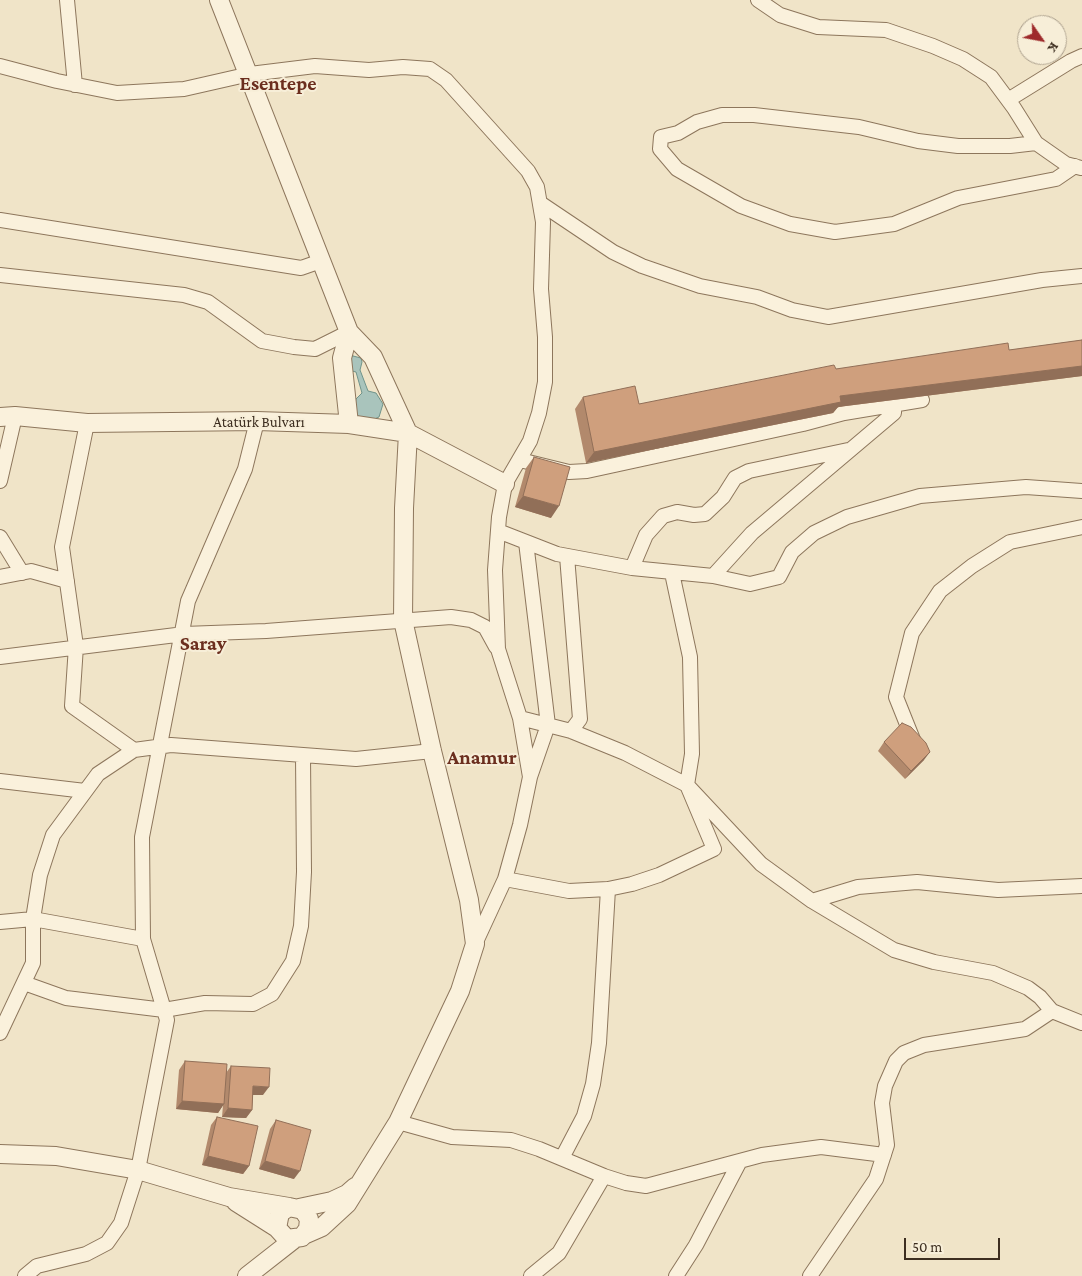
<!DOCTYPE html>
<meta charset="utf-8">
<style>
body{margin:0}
#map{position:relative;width:1082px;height:1276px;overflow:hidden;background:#f0e4c8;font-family:"Crimson Pro",serif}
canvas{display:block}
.north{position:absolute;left:1017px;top:15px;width:50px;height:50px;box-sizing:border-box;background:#f7eed8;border:1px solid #ada18e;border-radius:50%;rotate:123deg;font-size:14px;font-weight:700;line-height:20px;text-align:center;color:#3d2e20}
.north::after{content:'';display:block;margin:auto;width:18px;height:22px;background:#9e2a2b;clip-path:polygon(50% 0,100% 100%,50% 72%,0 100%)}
.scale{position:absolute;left:904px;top:1238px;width:96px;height:22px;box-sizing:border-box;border:2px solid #3d2e20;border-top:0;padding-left:6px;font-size:15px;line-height:18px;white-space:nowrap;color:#3d2e20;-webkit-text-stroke:4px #f7eed8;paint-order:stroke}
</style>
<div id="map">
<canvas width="1082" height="1276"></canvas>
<div class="north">K</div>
<div class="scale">50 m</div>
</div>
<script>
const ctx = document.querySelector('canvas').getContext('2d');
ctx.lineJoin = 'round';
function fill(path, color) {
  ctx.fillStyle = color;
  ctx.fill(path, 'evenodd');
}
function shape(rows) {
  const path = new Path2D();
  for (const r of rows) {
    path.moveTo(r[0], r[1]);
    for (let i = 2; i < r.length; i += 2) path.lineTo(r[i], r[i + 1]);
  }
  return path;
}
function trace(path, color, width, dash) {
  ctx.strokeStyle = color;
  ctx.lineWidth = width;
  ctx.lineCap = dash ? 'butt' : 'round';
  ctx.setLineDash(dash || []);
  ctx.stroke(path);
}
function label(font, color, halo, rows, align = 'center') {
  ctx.font = font + ' "Crimson Pro",serif';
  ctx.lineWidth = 4;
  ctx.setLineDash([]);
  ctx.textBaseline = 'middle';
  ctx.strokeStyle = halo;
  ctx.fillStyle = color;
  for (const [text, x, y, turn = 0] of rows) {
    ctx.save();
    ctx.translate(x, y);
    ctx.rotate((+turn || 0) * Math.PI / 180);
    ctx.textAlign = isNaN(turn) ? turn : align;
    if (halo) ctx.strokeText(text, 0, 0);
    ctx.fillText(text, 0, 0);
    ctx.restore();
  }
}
const water = shape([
 [353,356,361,358,362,362,360,370,368,391,376,393,383,404,379,417,372,420,364,420,357,415,354,407,356,399,362,393,356,372,352,371,349,358,353,356]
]);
fill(water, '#a9c4bc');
trace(water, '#6f938a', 1);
const minor = shape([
 [67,0,75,85],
 [758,0,780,15,818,27,886,30,933,46,963,59,991,77,1014,108,1036,143,1066,164,1081,168],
 [0,66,57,81,117,93,184,89,250,74,315,66,369,70,403,67,430,69,446,80,528,171,537,187,543,222,541,289,545,337,545,382,539,413,530,441,505,484,499,517,495,570,498,649,520,718,530,777,520,825,505,879,475,944],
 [1008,100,1071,61,1082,56],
 [1036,143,1010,146,958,146,918,141,859,127,754,115,722,115,697,122,678,133,661,137,660,149,677,169,741,206,790,224,835,232,894,224,958,198,1056,179,1075,166],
 [540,203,613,252,642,266,700,286,757,297,792,310,828,317,1042,280,1082,276],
 [0,220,301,268,321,261],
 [0,275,184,295,208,302,262,341,294,347,315,349,349,332],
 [87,423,62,547,76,646,72,706,134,750],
 [520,460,569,472,587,471,803,424,844,413,922,400],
 [0,481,15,416],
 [498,531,557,554,632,568,713,576,750,584,779,577,792,552,814,533,847,517,920,496,1026,487,1082,491],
 [0,537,22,573],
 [526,542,548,725,530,777],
 [567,556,580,719,571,731],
 [632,568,646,535,663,516,677,512,694,515,705,514,723,497,735,478,749,471,848,450],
 [672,573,690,657,692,754,687,785,761,864,812,901,894,950,934,962,993,973,1028,988,1040,997,1052,1011,1082,1023],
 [713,576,752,533,894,413,894,403],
 [0,577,31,571,67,581],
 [0,657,184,634,266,631,451,617,471,620,485,627,496,647],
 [914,742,896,697,912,633,940,591,972,566,1010,542,1082,527],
 [0,781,85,791],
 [505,879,569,891,608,889,632,884,659,875,714,849,687,785,625,753,571,731,520,718],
 [812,901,858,887,917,882,998,890,1082,886],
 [0,922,33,919,143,939],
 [24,983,66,998,164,1010,205,1003,253,1004,272,994,293,961,301,926,304,872,303,756],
 [0,1033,33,963,33,919,40,875,53,835,98,774,134,750,171,745,356,759,432,751],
 [398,1122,452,1137,511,1140,539,1149,604,1176,626,1183,646,1186,762,1155,821,1147,884,1155],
 [562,1158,584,1116,593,1084,599,1043,608,889],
 [25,1276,37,1266,86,1254,107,1243,121,1223,138,1170,167,1020,143,939,142,837,188,601,245,469,257,421],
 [531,1276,559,1253,604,1176],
 [676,1276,696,1245,740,1161],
 [810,1276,876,1179,887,1145,882,1103,885,1086,896,1061,904,1053,924,1045,1025,1029,1052,1011]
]);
const tertiary = shape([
 [219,0,349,332,373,357,408,433,404,508,403,620,432,751,469,900,475,944,460,991,398,1122,347,1204,322,1227,306,1234],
 [349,332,342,358,349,424],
 [0,417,15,416,87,423,257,421,349,424,408,433,505,484],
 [0,1154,56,1156,138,1170,229,1197,289,1207],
 [236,1202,277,1228,287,1239,302,1237,308,1229,309,1219,303,1210,289,1207,280,1213,277,1228],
 [299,1208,332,1201,347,1194,355,1187],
 [247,1276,293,1240]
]);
trace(minor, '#8d765c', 16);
trace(tertiary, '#8d765c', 20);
trace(minor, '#faf1dc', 14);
trace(tertiary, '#faf1dc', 18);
fill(shape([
 [1082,340,1082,376,838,407,833,413,586,463,575,409,583,397,639,404,836,369,1009,350],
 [534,457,551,518,515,507,526,468],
 [884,742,924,760,905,779,878,751],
 [185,1061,226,1073,231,1066,263,1095,253,1095,252,1110,246,1118,222,1117,223,1105,218,1113,176,1109,179,1070],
 [217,1117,249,1166,243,1174,202,1165,211,1125],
 [276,1120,294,1179,259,1169,270,1129]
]), '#b2896c');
fill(shape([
 [1082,366,1082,376,838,407,833,413,586,463,594,452,840,396],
 [523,496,559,506,551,518,515,507],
 [930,752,924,760,905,779,911,771],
 [253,1086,269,1087,263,1095,247,1095],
 [182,1101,224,1104,218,1113,176,1109],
 [228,1108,252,1110,246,1118,222,1117],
 [208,1156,249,1166,243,1174,202,1165],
 [265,1161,300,1171,294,1179,259,1169]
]), '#916f58');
const building = shape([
 [1082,340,1082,366,840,396,841,402,594,452,583,397,635,386,639,404,834,365,836,369,1008,343,1009,350,1082,340],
 [534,457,570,467,559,506,523,496,534,457],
 [902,723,911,727,926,743,930,752,911,771,884,742,902,723],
 [185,1061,227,1064,224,1104,182,1101,185,1061],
 [231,1066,270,1068,269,1087,253,1086,252,1110,228,1108,231,1066],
 [217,1117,258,1126,249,1166,208,1156,217,1117],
 [276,1120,311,1130,300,1171,265,1161,276,1120]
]);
fill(building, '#cf9f7d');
trace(building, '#916f58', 1);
label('15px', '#3d2e20', '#f7eed8', [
 ["Atatürk Bulvarı",259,422]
]);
label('bold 20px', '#6b2e1e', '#f7eed8', [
 ["Esentepe",278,84],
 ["Saray",203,644],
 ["Anamur",482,758]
]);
</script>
